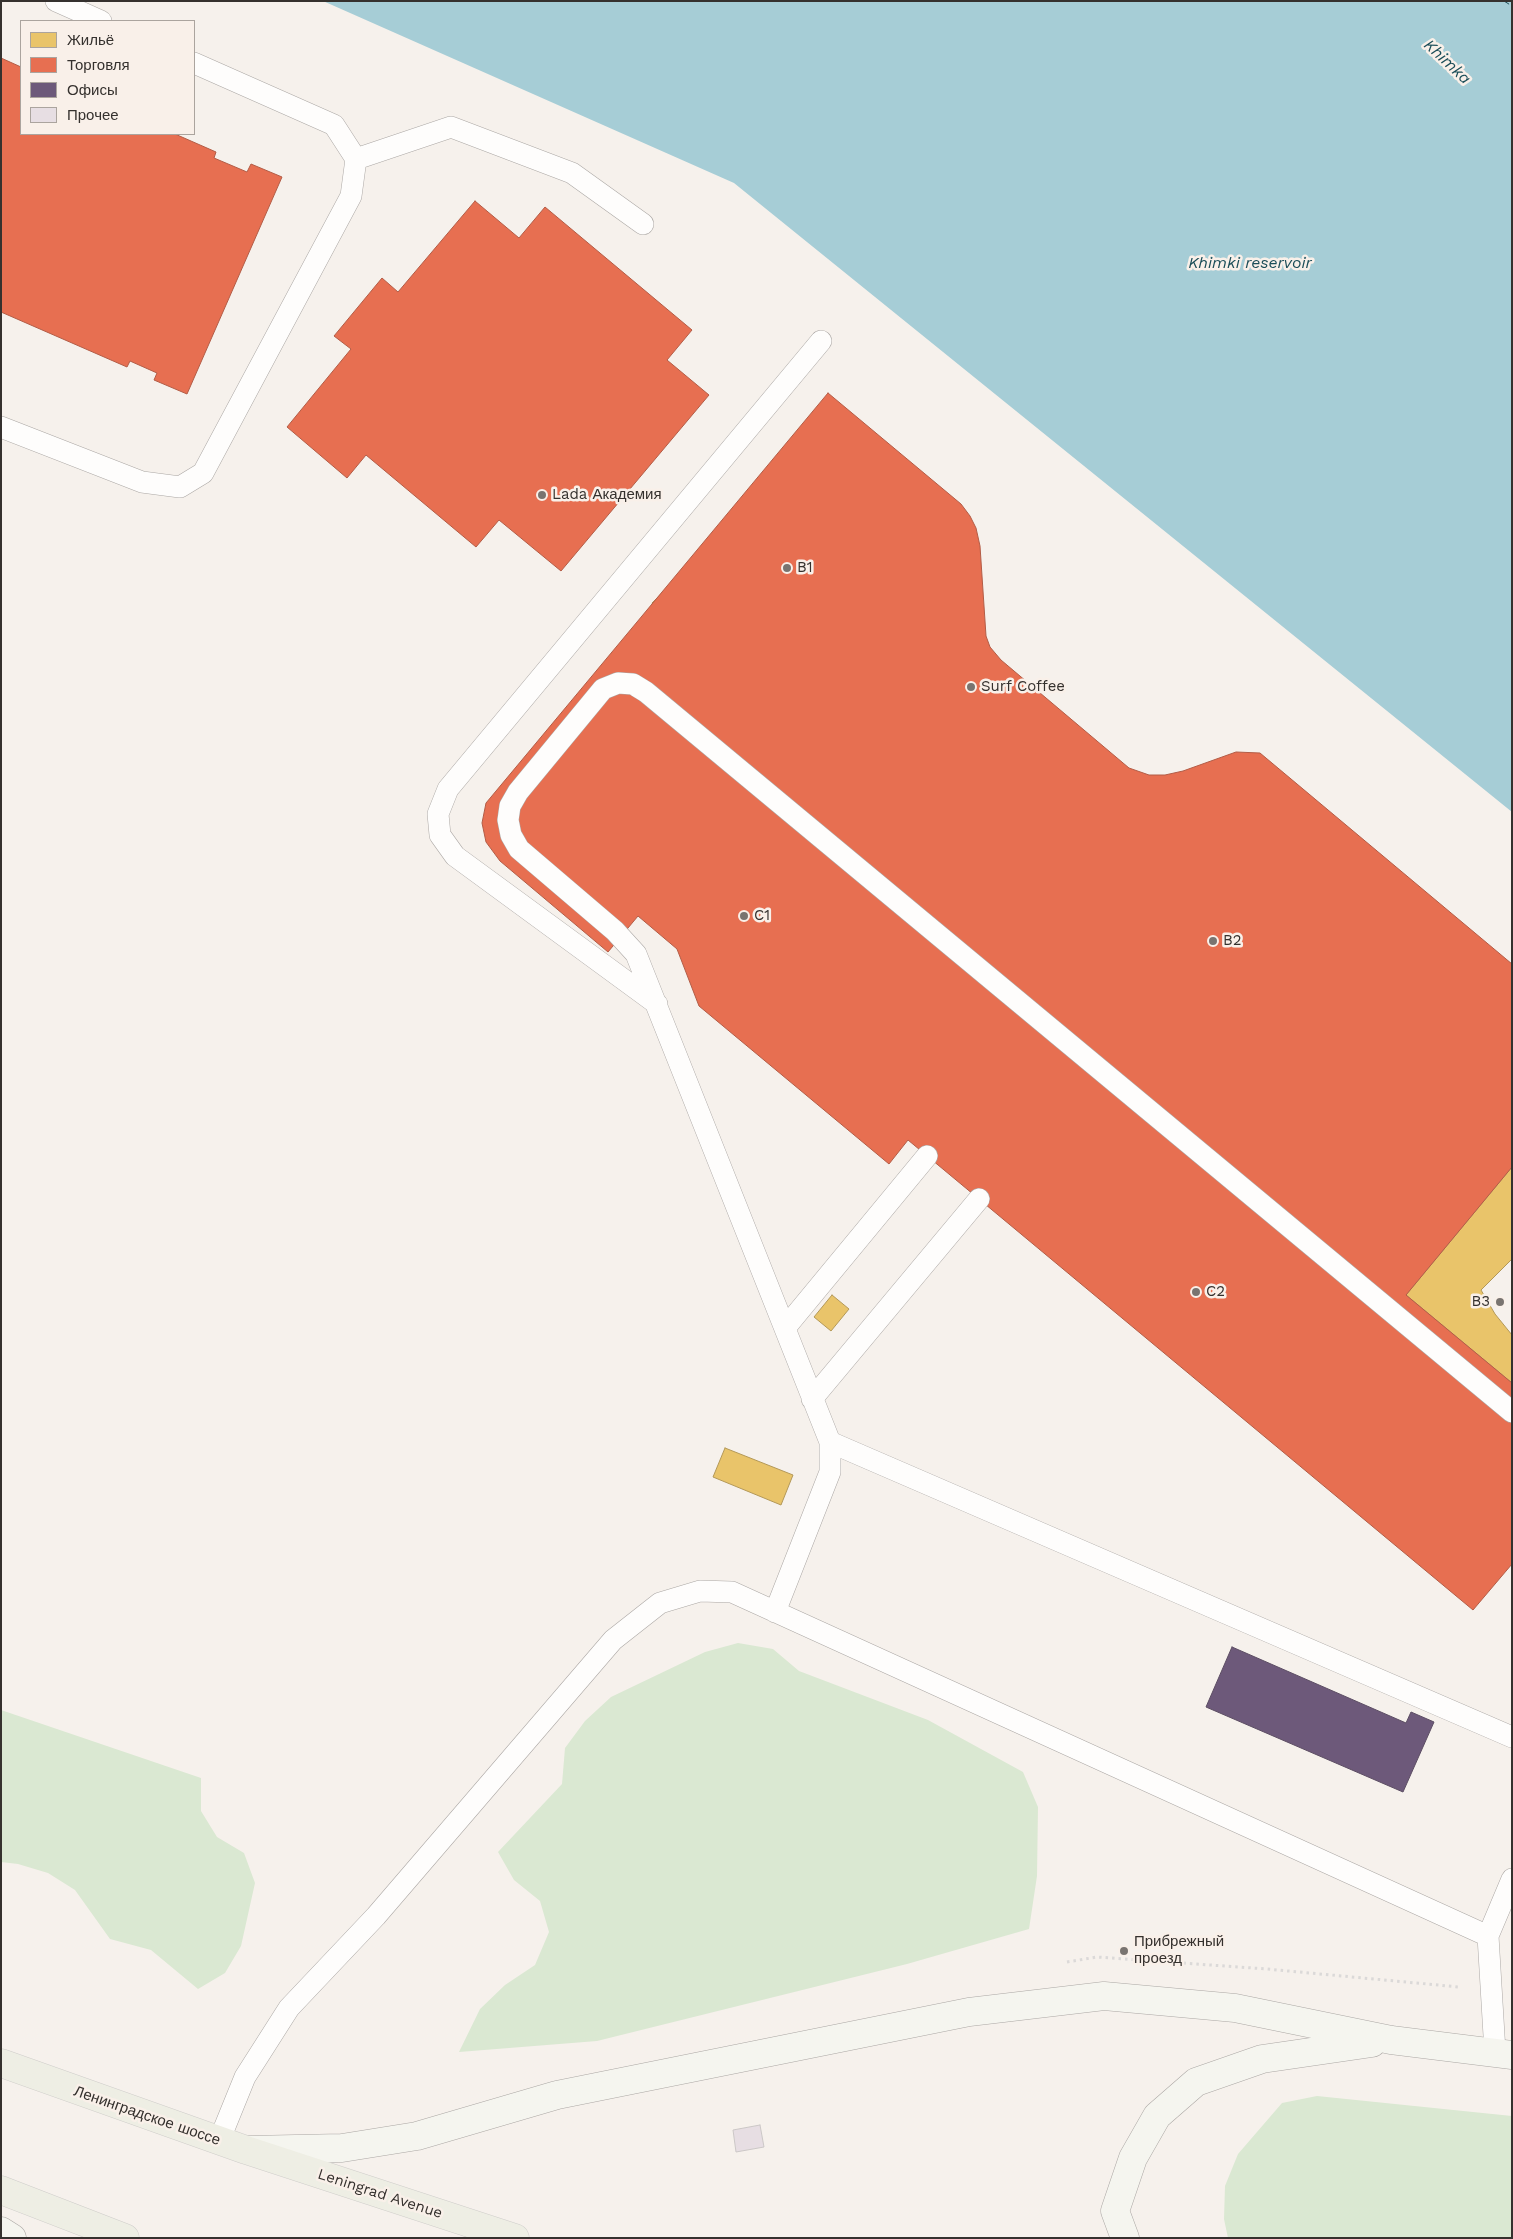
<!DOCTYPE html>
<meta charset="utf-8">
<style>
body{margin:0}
#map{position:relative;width:1513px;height:2239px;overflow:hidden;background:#f6f1ec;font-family:"Work Sans",sans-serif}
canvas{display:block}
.frame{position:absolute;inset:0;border:2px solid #35312e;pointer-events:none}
.legend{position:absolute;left:20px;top:20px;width:175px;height:115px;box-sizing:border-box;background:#f9f0e9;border:1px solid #aba49e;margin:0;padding:6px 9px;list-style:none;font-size:15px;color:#35312e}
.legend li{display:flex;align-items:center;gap:10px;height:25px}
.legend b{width:25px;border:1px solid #aba49e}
</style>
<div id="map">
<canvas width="1513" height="2239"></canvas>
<div class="frame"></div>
<ul class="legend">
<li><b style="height:14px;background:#e9c46a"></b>Жильё</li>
<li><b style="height:14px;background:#e76f51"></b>Торговля</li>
<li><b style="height:14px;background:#6d597a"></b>Офисы</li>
<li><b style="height:14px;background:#e7dee3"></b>Прочее</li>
</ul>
</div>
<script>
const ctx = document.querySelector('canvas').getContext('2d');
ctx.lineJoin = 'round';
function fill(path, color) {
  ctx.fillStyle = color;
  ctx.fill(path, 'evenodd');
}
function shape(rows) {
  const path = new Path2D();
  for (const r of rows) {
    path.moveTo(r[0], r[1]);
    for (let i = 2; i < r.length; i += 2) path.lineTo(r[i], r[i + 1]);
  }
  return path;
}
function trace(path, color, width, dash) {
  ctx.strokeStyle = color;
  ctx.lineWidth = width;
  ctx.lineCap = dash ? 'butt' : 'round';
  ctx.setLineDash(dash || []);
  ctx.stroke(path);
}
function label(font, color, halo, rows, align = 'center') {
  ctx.font = font + ' "Work Sans",sans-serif';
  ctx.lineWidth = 5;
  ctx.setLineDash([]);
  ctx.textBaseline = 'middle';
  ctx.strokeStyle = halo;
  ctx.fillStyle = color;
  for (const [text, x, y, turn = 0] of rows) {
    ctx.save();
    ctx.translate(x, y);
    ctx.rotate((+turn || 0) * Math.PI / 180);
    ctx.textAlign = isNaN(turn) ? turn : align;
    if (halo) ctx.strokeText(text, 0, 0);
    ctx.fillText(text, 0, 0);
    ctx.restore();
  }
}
fill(shape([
 [738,1643,773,1649,799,1671,928,1720,1023,1772,1038,1807,1037,1876,1029,1929,907,1964,597,2041,459,2052,480,2009,505,1985,535,1965,549,1932,540,1901,514,1880,498,1852,562,1784,565,1748,585,1721,611,1697,705,1652],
 [1,1710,201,1778,201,1811,217,1837,244,1853,255,1883,241,1946,225,1973,198,1989,151,1950,110,1939,75,1890,48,1873,18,1864,1,1862],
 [1317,2096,1512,2116,1512,2238,1228,2238,1224,2219,1225,2186,1238,2154,1282,2103]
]), '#dae8d2');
fill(shape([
 [323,1,1512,1,1512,812,734,183]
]), '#a6cdd6');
const homes = shape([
 [836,444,859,449,880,461,895,477,902,494,905,514,903,532,816,718,778,710,739,694,717,680,688,654,667,627,652,603,789,467,817,447,836,444],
 [687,790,712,812,711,824,935,1008,949,1007,977,1031,978,1046,942,1089,950,1095,955,1108,933,1132,921,1129,604,865,603,851,620,831,632,831,638,836,673,793,687,790],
 [1270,799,1295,803,1319,817,1333,835,1342,858,1343,875,1331,918,1260,1086,1213,1074,1173,1057,1145,1038,1119,1015,1096,988,1081,964,1232,811,1248,803,1270,799],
 [1139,1166,1163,1188,1163,1200,1387,1385,1400,1383,1429,1408,1430,1422,1394,1465,1402,1471,1407,1484,1385,1508,1372,1505,1056,1241,1055,1227,1072,1207,1084,1207,1090,1212,1125,1170,1139,1166],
 [1512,1167,1512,1383,1406,1295,1512,1167],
 [1512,1259,1512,1335,1495,1314,1481,1290,1512,1259],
 [832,1295,849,1309,831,1331,814,1317,832,1295],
 [725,1448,793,1475,781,1505,713,1477,725,1448]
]);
fill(homes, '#e9c46a');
trace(homes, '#b39858', 1);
const shops = shape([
 [1,58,21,67,21,134,175,134,216,152,214,158,247,172,251,164,282,177,187,394,154,380,157,373,130,361,127,367,1,312,1,58],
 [475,201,519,238,545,207,692,330,667,360,709,395,561,571,499,520,476,547,366,455,347,478,287,427,351,349,334,336,382,278,398,292,475,201],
 [828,393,961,504,970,516,976,528,980,546,986,636,990,647,1001,660,1129,768,1149,775,1165,775,1183,771,1236,752,1260,753,1512,964,1512,1167,1406,1295,1512,1383,1512,1564,1473,1610,908,1140,889,1164,699,1006,677,949,638,916,608,952,500,861,486,842,482,823,486,803,828,393]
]);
fill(shops, '#e76f51');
trace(shops, '#b25c46', 1);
const offices = shape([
 [1232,1647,1406,1723,1411,1712,1434,1722,1403,1792,1206,1707,1232,1647]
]);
fill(offices, '#6d597a');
trace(offices, '#5c4d63', 1);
trace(shape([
 [1504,1,1512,6]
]), '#1a4d58', 1, [6, 5]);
const building = shape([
 [760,2125,764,2147,736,2152,733,2130,760,2125]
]);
fill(building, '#e7dee3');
trace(building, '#cbc7c6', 1);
const lane = shape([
 [56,1,101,21],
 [356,159,451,127,572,173,643,224],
 [1,427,142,482,180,487,203,473,351,196,356,159,334,125,194,63],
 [657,1004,455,856,440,835,438,814,448,789,821,341],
 [785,1328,927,1156],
 [812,1399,979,1199],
 [830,1442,1512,1737],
 [775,1612,830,1472,830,1442,636,954,615,931,519,849,511,835,508,820,510,806,518,792,603,689,618,683,633,684,646,692,1512,1412],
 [1488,1936,1512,1879],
 [219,2141,245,2077,289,2008,376,1916,613,1640,660,1603,700,1591,732,1592,1488,1936,1495,2052]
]);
const secondary = shape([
 [249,2150,342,2148,417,2136,557,2095,969,2012,1104,1996,1235,2008,1391,2040,1512,2055],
 [1,2231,12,2238],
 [1125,2238,1115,2211,1133,2158,1157,2116,1196,2082,1262,2059,1372,2043]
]);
const primary = shape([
 [1,2063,246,2150,515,2238],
 [1,2190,125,2238]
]);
trace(lane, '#aba7a4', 22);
trace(secondary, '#aba7a4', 29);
trace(primary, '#cfcdca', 29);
trace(shape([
 [1067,1962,1097,1957,1267,1969,1459,1987]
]), '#dbd9d8', 3, [2.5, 4]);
trace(lane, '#fefdfc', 21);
trace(secondary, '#f5f5ef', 28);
trace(primary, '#eeeee4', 28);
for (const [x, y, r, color] of [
 [542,495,5,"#797470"],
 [787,568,5,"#797470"],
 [971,687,5,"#797470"],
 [744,916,5,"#797470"],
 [1213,941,5,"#797470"],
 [1196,1292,5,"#797470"],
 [1500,1302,5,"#797470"],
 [1124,1951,5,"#797470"]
]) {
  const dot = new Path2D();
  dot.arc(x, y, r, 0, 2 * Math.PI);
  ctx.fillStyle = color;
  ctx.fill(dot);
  trace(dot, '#f9f0e9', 2);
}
label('15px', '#35312e', '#f9f0e9', [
 ["Lada Академия",552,495],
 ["B1",797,568],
 ["Surf Coffee",981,687],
 ["C1",754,916],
 ["B2",1223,941],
 ["C2",1206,1292],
 ["B3",1490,1302,"right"],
 ["Прибрежный",1134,1942],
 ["проезд",1134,1959]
], 'left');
label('15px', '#35312e', '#f9f0e9', [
 ["Ленинградское шоссе",147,2116,19],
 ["Leningrad Avenue",380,2194,18]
]);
label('italic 16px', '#1a4d58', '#f9f0e9', [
 ["Khimka",1447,62,43],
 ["Khimki reservoir",1250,263]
]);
</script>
